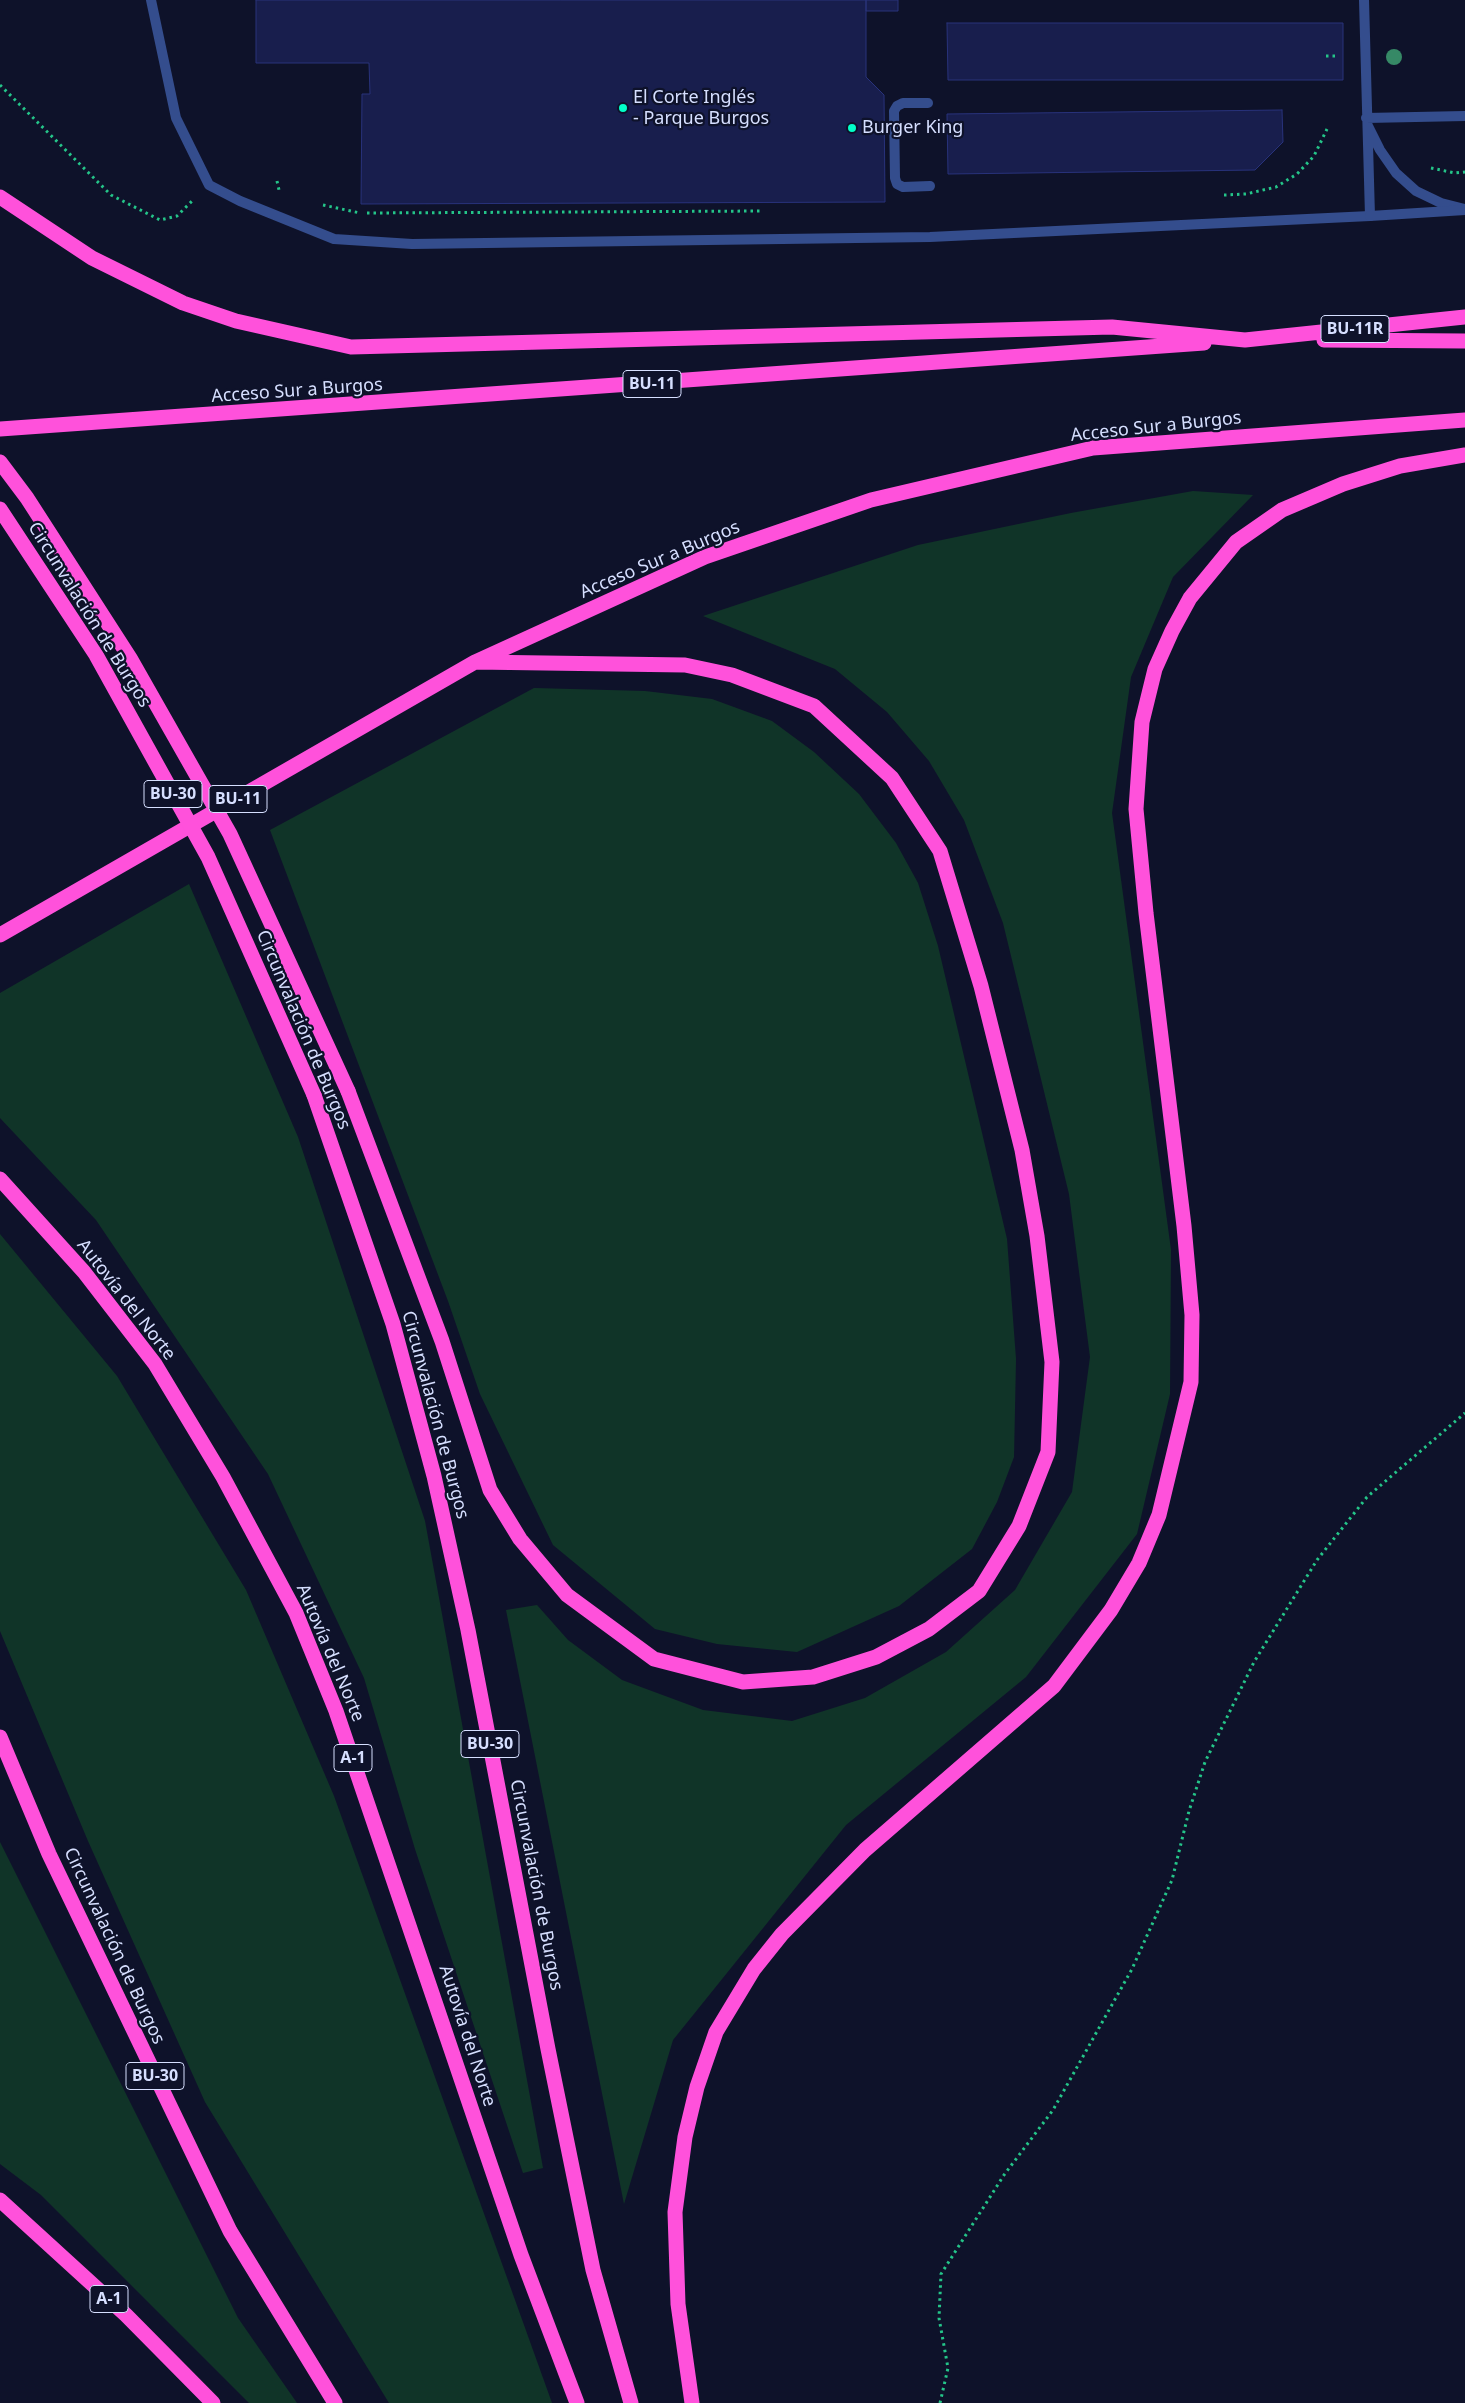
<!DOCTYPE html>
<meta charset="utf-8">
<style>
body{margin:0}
canvas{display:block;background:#0e122a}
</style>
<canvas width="1465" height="2403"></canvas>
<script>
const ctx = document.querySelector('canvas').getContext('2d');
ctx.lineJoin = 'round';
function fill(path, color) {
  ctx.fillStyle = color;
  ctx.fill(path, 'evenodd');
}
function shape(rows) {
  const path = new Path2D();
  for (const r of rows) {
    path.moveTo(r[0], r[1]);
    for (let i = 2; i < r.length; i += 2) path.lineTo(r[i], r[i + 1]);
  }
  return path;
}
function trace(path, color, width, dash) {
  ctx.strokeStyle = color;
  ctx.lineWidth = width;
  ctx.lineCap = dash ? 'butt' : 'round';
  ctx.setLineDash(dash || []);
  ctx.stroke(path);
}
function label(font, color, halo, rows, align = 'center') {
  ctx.font = font + ' "Noto Sans",sans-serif';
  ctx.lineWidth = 4.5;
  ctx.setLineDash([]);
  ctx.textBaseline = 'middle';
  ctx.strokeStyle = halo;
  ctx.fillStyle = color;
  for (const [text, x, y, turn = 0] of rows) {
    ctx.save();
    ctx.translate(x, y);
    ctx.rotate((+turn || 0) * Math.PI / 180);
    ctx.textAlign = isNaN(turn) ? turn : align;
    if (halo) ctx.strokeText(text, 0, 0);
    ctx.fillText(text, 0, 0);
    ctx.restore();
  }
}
fill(shape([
 [1193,491,1253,495,1173,577,1131,677,1112,813,1171,1250,1170,1394,1137,1534,1026,1677,846,1825,673,2040,624,2204,506,1610,537,1605,568,1640,622,1680,703,1710,792,1721,865,1698,946,1652,1015,1590,1072,1492,1090,1357,1069,1194,1003,923,964,820,929,761,887,712,835,669,703,616,918,545,1071,513],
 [534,688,645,691,712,699,772,721,814,752,859,794,896,843,918,883,938,946,1007,1239,1016,1359,1014,1457,997,1502,972,1549,899,1606,797,1652,717,1644,655,1629,553,1545,480,1394,448,1301,270,830],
 [189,884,298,1137,425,1521,543,2168,523,2173,415,1849,364,1678,268,1474,96,1220,0,1118,0,993],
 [0,1234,117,1376,246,1590,334,1796,552,2403,389,2403,205,2102,88,1841,0,1631],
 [0,1842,238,2318,297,2403,249,2403,41,2195,0,2164]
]), '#103428');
const building = shape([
 [256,0,866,0,866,77,884,95,885,202,361,204,362,94,370,94,369,63,256,63,256,0],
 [866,0,898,0,898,11,866,11,866,0],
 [947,23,1343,23,1343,80,948,80,947,23],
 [1282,110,1283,142,1255,170,948,174,947,114,1282,110]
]);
fill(building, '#181e4d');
trace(building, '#28327b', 1);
trace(shape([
 [1326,56,1339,56],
 [0,85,111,195,160,220,177,216,192,201],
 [1431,168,1455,173,1465,172],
 [277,181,279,190],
 [1224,195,1246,194,1276,187,1297,174,1314,156,1327,129],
 [323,205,360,213],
 [367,213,763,211],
 [940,2403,948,2368,939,2318,941,2274,1004,2175,1053,2110,1132,1969,1172,1880,1189,1811,1205,1762,1254,1662,1317,1560,1367,1497,1465,1413]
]), '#24c589', 3, [2.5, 4]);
trace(shape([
 [151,0,176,118,209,185,240,201,334,239,412,244,930,237,1370,216,1364,0],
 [928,103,903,103,897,106,894,111,895,178,897,184,903,187,930,186],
 [1366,118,1465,116],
 [1368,126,1380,150,1396,173,1416,191,1441,203,1464,209]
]), '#344d8d', 10);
trace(shape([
 [1370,216,1465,210]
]), '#344d8d', 10);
trace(shape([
 [0,197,92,258,183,303,236,321,351,347,1112,327,1245,340,1465,317],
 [1324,340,1465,341],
 [0,429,1204,343],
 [0,935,475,662,705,557,871,500,1093,448,1465,420],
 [348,1091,442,1341,490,1490,520,1539,567,1595,654,1659,743,1682,813,1677,876,1657,929,1629,979,1591,1019,1526,1048,1452,1052,1362,1037,1236,1022,1150,981,986,940,851,892,778,814,706,732,675,685,665,475,662],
 [314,1095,393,1324,434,1476,468,1630,548,2049,593,2270,631,2403],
 [0,1179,84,1272,155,1364,223,1477,296,1613,336,1711,521,2255,577,2403],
 [0,1737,49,1854,230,2231,335,2403],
 [0,2200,126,2315,213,2403],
 [692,2403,678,2304,675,2212,685,2137,697,2087,716,2032,754,1969,782,1934,865,1850,1054,1686,1111,1610,1139,1563,1159,1515,1191,1382,1192,1315,1184,1226,1146,913,1136,809,1142,722,1155,669,1172,631,1190,598,1236,542,1282,510,1343,484,1400,466,1465,455]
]), '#ff51db', 15);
trace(shape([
 [0,462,27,498,130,658,230,834,348,1091],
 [0,509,96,655,208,857,314,1095]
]), '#ff51db', 15);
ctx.fillStyle = '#368966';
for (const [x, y] of [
 [1394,57]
]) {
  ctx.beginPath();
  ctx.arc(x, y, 8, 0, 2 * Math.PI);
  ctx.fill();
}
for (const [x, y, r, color] of [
 [623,108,5,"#02ffc9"],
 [852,128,5,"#02ffc9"]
]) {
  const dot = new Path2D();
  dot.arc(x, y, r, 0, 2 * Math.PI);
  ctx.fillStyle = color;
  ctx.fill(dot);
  trace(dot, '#0e122a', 2);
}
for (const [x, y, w] of [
 [1355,329,68],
 [652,384,58],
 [173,794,58],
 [238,799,58],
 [490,1744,58],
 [353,1758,38],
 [155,2076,58],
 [109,2299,38]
]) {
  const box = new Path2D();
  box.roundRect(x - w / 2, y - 13.5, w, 27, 4);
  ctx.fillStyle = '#0e122a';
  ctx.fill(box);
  trace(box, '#d6dfff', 1);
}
label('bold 16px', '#d6dfff', null, [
 ["BU-11R",1355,329],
 ["BU-11",652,384],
 ["BU-30",173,794],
 ["BU-11",238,799],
 ["BU-30",490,1744],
 ["A-1",353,1758],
 ["BU-30",155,2076],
 ["A-1",109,2299]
]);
label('18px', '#d6dfff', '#0e122a', [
 ["El Corte Inglés",633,98],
 ["- Parque Burgos",633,119],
 ["Burger King",862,128]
], 'left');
label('18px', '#d6dfff', '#0e122a', [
 ["Acceso Sur a Burgos",297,391,-4],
 ["Acceso Sur a Burgos",1156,427,-6],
 ["Acceso Sur a Burgos",660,560,-23],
 ["Circunvalación de Burgos",89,615,58],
 ["Circunvalación de Burgos",303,1030,67],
 ["Autovía del Norte",126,1300,52],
 ["Circunvalación de Burgos",435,1415,75],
 ["Autovía del Norte",330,1653,67],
 ["Circunvalación de Burgos",536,1885,79],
 ["Circunvalación de Burgos",114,1946,65],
 ["Autovía del Norte",467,2036,72]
]);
</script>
